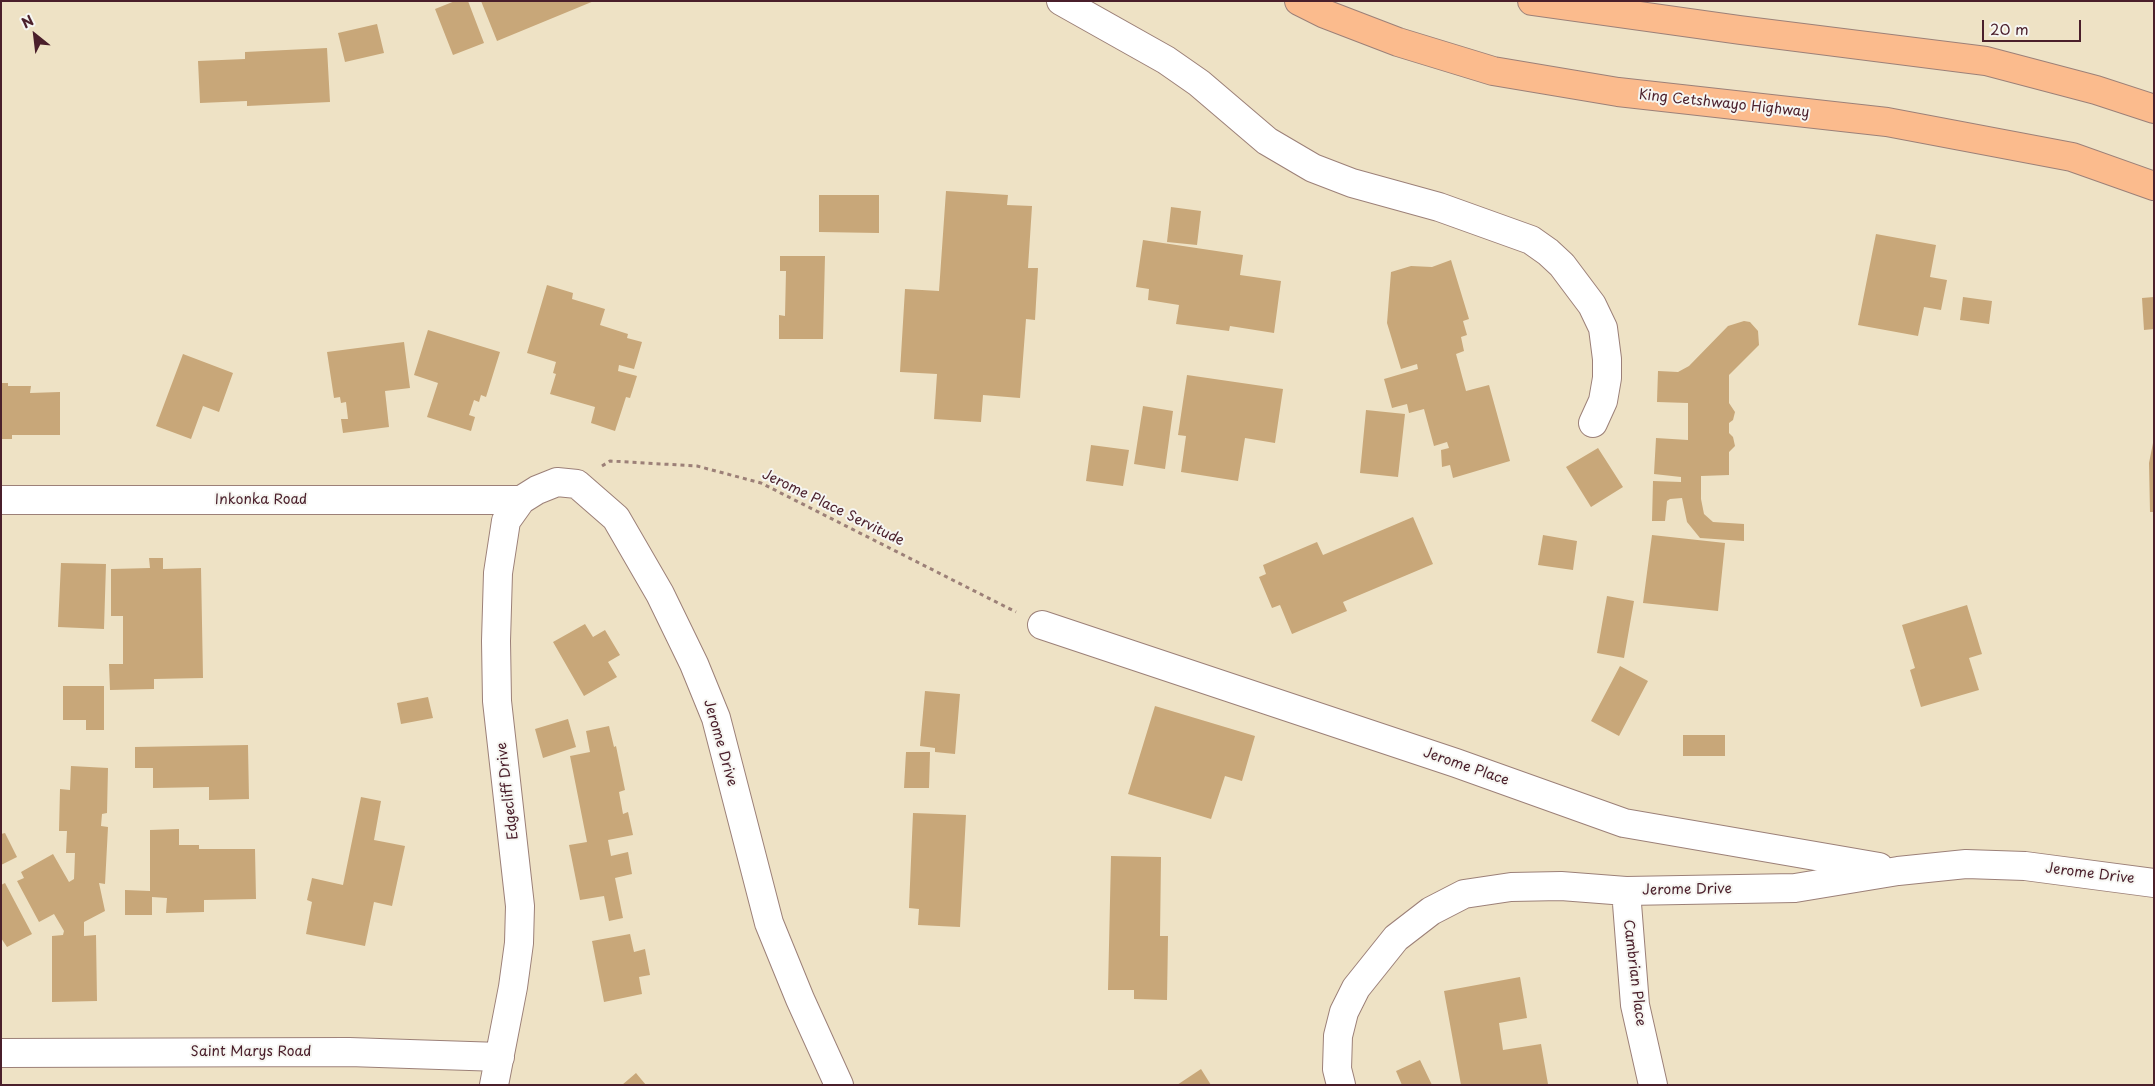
<!DOCTYPE html>
<style>
body{margin:0}
#map{position:relative;width:2155px;height:1086px;overflow:hidden;background:#eee2c5;font-family:"Playpen Sans",sans-serif}
canvas{display:block}
.frame{position:absolute;inset:0;border:2px solid #4a1f2b;pointer-events:none}
.north{position:absolute;left:10px;top:10px;width:50px;height:50px;-webkit-text-stroke:4px #f6f6f2;paint-order:stroke;rotate:331deg;font-size:14px;font-weight:700;line-height:20px;text-align:center;color:#4a1f2b}
.north::after{content:'';display:block;margin:auto;width:18px;height:22px;background:#4a1f2b;clip-path:polygon(50% 0,100% 100%,50% 72%,0 100%)}
.scale{position:absolute;left:1982px;top:20px;width:99px;height:22px;box-sizing:border-box;border:2px solid #4a1f2b;border-top:0;padding-left:6px;font-size:15px;line-height:18px;white-space:nowrap;color:#4a1f2b;-webkit-text-stroke:4px #f6f6f2;paint-order:stroke}
</style>
<div id="map">
<canvas width="2155" height="1086"></canvas>
<div class="frame"></div>
<div class="north">N</div>
<div class="scale">20 m</div>
</div>
<script>
const ctx = document.querySelector('canvas').getContext('2d');
ctx.lineJoin = 'round';
function fill(path, color) {
  ctx.fillStyle = color;
  ctx.fill(path, 'evenodd');
}
function shape(rows) {
  const path = new Path2D();
  for (const r of rows) {
    path.moveTo(r[0], r[1]);
    for (let i = 2; i < r.length; i += 2) path.lineTo(r[i], r[i + 1]);
  }
  return path;
}
function trace(path, color, width, dash) {
  ctx.strokeStyle = color;
  ctx.lineWidth = width;
  ctx.lineCap = dash ? 'butt' : 'round';
  ctx.setLineDash(dash || []);
  ctx.stroke(path);
}
function label(font, color, halo, rows, align = 'center') {
  ctx.font = font + ' "Playpen Sans",sans-serif';
  ctx.lineWidth = 4;
  ctx.setLineDash([]);
  ctx.textBaseline = 'middle';
  ctx.strokeStyle = halo;
  ctx.fillStyle = color;
  for (const [text, x, y, turn = 0] of rows) {
    ctx.save();
    ctx.translate(x, y);
    ctx.rotate((+turn || 0) * Math.PI / 180);
    ctx.textAlign = isNaN(turn) ? turn : align;
    if (halo) ctx.strokeText(text, 0, 0);
    ctx.fillText(text, 0, 0);
    ctx.restore();
  }
}
fill(shape([
 [455,1,468,1,484,43,453,55,435,9],
 [481,1,594,1,497,41],
 [377,24,384,53,345,62,338,33],
 [327,48,330,102,247,106,247,101,200,103,198,61,245,59,245,52],
 [946,191,1008,195,1007,205,1032,206,1028,268,1038,268,1035,320,1026,319,1020,398,983,395,981,422,934,419,937,374,900,372,905,289,939,291],
 [819,195,879,195,879,233,819,232],
 [1171,207,1201,211,1197,245,1167,242],
 [1876,234,1936,245,1930,277,1947,280,1941,310,1924,307,1918,336,1858,325],
 [1143,240,1243,255,1240,275,1281,281,1274,333,1230,326,1229,331,1176,324,1179,305,1148,300,1149,289,1136,287],
 [780,256,825,256,823,339,779,339,779,315,785,316,786,271,780,271],
 [1451,260,1469,319,1463,321,1467,335,1461,337,1464,351,1456,354,1466,391,1489,385,1510,461,1453,478,1450,465,1442,467,1441,450,1449,448,1447,442,1434,446,1424,409,1409,413,1407,404,1392,408,1384,379,1418,369,1417,364,1401,369,1387,323,1391,272,1411,266,1432,267],
 [547,285,573,293,572,299,605,309,600,325,628,334,627,338,642,342,634,369,619,365,618,371,637,376,630,398,626,397,615,431,591,423,595,407,550,394,556,374,553,373,556,362,527,353],
 [1963,297,1992,301,1989,324,1960,320],
 [2154,297,2154,329,2144,330,2142,298],
 [1744,321,1750,322,1758,331,1759,345,1729,375,1729,403,1735,412,1733,420,1729,423,1729,433,1733,437,1735,446,1729,452,1729,475,1701,476,1701,499,1704,514,1713,522,1744,524,1744,541,1700,538,1687,522,1682,498,1670,499,1667,501,1665,521,1652,521,1653,481,1681,482,1681,477,1654,474,1656,438,1688,440,1688,403,1657,402,1658,371,1678,372,1689,366,1728,326],
 [428,330,500,352,486,397,481,395,479,402,474,400,469,415,475,417,471,431,427,417,438,383,414,375],
 [404,342,410,388,385,391,389,427,343,433,341,419,348,419,346,402,341,403,340,397,334,398,327,352],
 [183,354,233,373,219,412,203,406,191,439,156,426],
 [1187,375,1283,389,1275,443,1245,438,1238,481,1181,472,1186,436,1178,435],
 [1,383,8,383,8,386,31,386,30,393,60,392,60,435,12,435,12,439,1,439],
 [1143,406,1173,411,1165,469,1134,464],
 [1366,410,1405,414,1398,477,1360,473],
 [2153,443,2154,512,2150,512,2149,463],
 [1091,445,1129,450,1123,486,1086,481],
 [1598,448,1623,487,1591,507,1566,467],
 [1413,517,1433,564,1343,602,1347,611,1292,634,1280,605,1272,608,1259,577,1266,574,1263,565,1317,542,1323,555],
 [1543,535,1577,541,1573,570,1538,565],
 [1652,535,1725,543,1718,611,1643,603],
 [149,558,163,558,163,569,201,568,203,678,154,679,154,689,110,690,109,664,123,664,123,616,111,616,111,569,150,568],
 [61,563,106,564,104,629,58,627],
 [1607,596,1634,601,1624,658,1597,653],
 [1967,605,1982,654,1969,658,1979,690,1921,707,1910,670,1915,668,1902,625],
 [585,624,593,637,605,630,620,655,608,662,617,677,584,696,553,642],
 [1620,666,1648,681,1619,736,1591,721],
 [63,686,104,686,104,730,86,730,86,720,63,720],
 [925,691,960,694,955,754,935,752,935,748,920,746],
 [428,697,433,718,401,724,397,703],
 [1155,706,1255,736,1242,781,1225,776,1211,819,1128,794],
 [568,719,576,747,543,758,535,729],
 [609,726,614,747,616,746,625,790,619,792,623,814,628,812,633,835,608,840,611,856,628,852,632,874,615,878,623,918,609,921,604,896,580,900,569,845,587,842,570,756,590,752,586,731],
 [1683,735,1725,735,1725,756,1683,756],
 [248,745,249,799,209,800,209,787,153,788,153,768,135,768,135,747],
 [906,752,930,752,929,788,904,788],
 [71,766,108,768,107,813,102,814,101,826,108,827,105,884,99,883,105,911,84,922,84,936,96,935,97,1001,52,1002,52,936,63,935,64,931,54,914,39,922,17,881,24,878,21,872,53,854,69,882,74,879,75,853,66,853,67,831,59,831,60,789,70,790],
 [361,797,381,801,374,840,405,846,392,906,374,902,365,946,306,934,312,902,307,900,312,878,343,885],
 [913,813,966,815,960,927,918,925,919,909,909,908],
 [179,829,179,845,199,845,199,849,255,849,256,899,204,900,204,912,166,913,167,898,152,897,152,915,125,915,125,890,150,891,150,830],
 [5,833,17,857,1,865,1,834],
 [1111,856,1161,857,1160,936,1168,936,1167,1000,1134,999,1134,990,1108,990],
 [5,883,32,934,7,947,1,938,1,885],
 [630,934,634,952,645,949,650,975,639,977,642,994,604,1002,592,941],
 [1520,977,1527,1018,1499,1023,1503,1050,1541,1044,1548,1084,1461,1085,1444,991],
 [1420,1060,1432,1085,1402,1085,1396,1071],
 [1201,1069,1211,1085,1177,1085],
 [636,1073,646,1085,622,1085]
]), '#c8a779');
const minor = shape([
 [1061,1,1166,60,1199,83,1267,141,1313,168,1352,183,1439,207,1531,240,1548,252,1562,265,1592,305,1603,328,1607,359,1607,378,1603,401,1593,423],
 [1,500,521,500],
 [1042,625,1456,763,1624,823,1879,867],
 [1626,891,1635,1005,1653,1085],
 [1,1053,349,1052,500,1057],
 [494,1085,513,987,519,943,520,906,497,701,496,641,498,573,506,521,521,500,537,490,557,482,577,484,616,518,660,594,694,664,716,718,769,923,800,999,839,1085],
 [1341,1085,1337,1069,1338,1036,1344,1012,1356,988,1396,938,1431,911,1464,894,1511,887,1561,886,1626,891,1795,888,1898,871,1966,864,2025,866,2154,883]
]);
const highway = shape([
 [1299,1,1325,14,1398,42,1493,71,1618,92,1887,122,2072,157,2154,186],
 [1532,1,1740,30,1986,61,2096,90,2154,109]
]);
trace(minor, '#9c8078', 30);
trace(highway, '#9c8078', 30);
trace(shape([
 [602,466,610,461,697,466,761,483,1016,612]
]), '#9c8078', 3, [4, 4]);
trace(minor, '#fff', 28);
trace(highway, '#fbbb8d', 28);
label('14px', '#4a1f2b', '#f6f6f2', [
 ["King Cetshwayo Highway",1724,104,6],
 ["Inkonka Road",261,500],
 ["Jerome Place Servitude",833,508,26],
 ["Jerome Drive",720,743,74],
 ["Jerome Place",1466,767,19],
 ["Edgecliff Drive",508,791,-97],
 ["Jerome Drive",2090,874,7],
 ["Jerome Drive",1687,890,-1],
 ["Cambrian Place",1634,973,83],
 ["Saint Marys Road",251,1052]
]);
</script>
